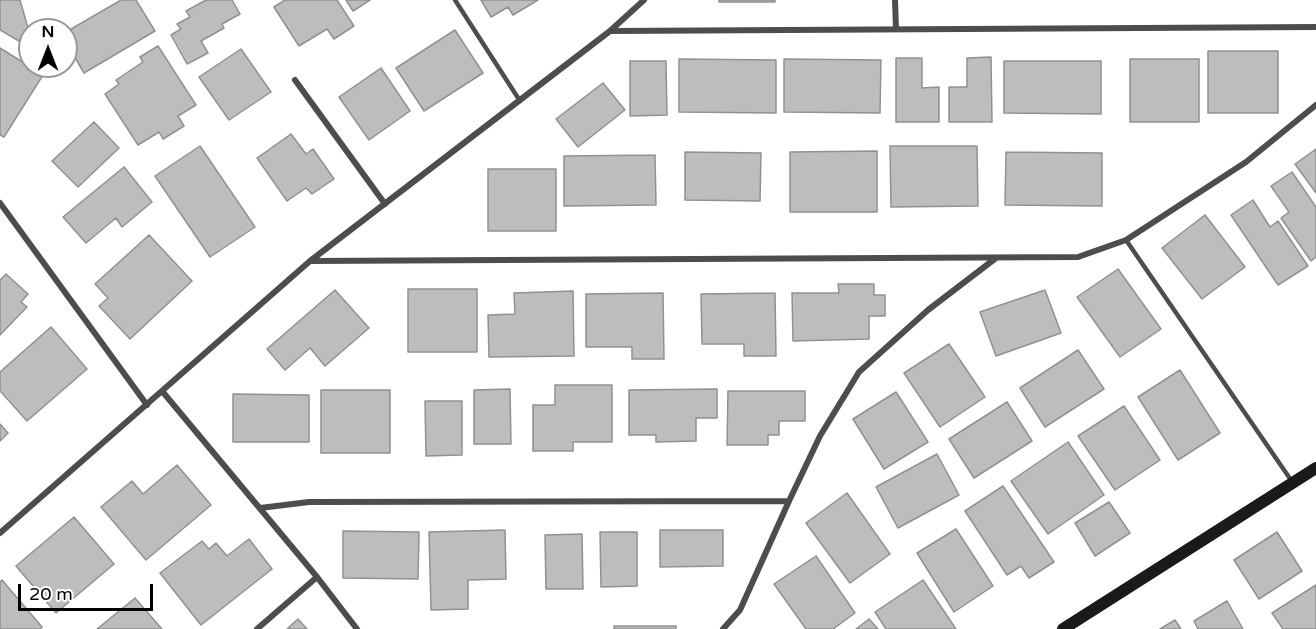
<!DOCTYPE html>
<style>
body{margin:0}
#map{position:relative;width:1316px;height:629px;overflow:hidden;background:#fff;font-family:"Varela Round",sans-serif}
canvas{display:block}
.north{position:absolute;left:18px;top:18px;width:60px;height:60px;box-sizing:border-box;background:#fff;border:2px solid #999;border-radius:50%;rotate:0deg;font-size:16px;font-weight:700;line-height:24px;text-align:center;color:#000}
.north::after{content:'';display:block;margin:auto;width:21px;height:27px;background:#000;clip-path:polygon(50% 0,100% 100%,50% 72%,0 100%)}
.scale{position:absolute;left:18px;top:584px;width:135px;height:27px;box-sizing:border-box;border:3px solid #000;border-top:0;padding-left:8px;font-size:18px;line-height:21px;white-space:nowrap;color:#000;-webkit-text-stroke:4px #fff;paint-order:stroke}
</style>
<div id="map">
<canvas width="1316" height="629"></canvas>
<div class="north">N</div>
<div class="scale">20 m</div>
</div>
<script>
const ctx = document.querySelector('canvas').getContext('2d');
ctx.lineJoin = 'round';
function fill(path, color) {
  ctx.fillStyle = color;
  ctx.fill(path, 'evenodd');
}
function shape(rows) {
  const path = new Path2D();
  for (const r of rows) {
    path.moveTo(r[0], r[1]);
    for (let i = 2; i < r.length; i += 2) path.lineTo(r[i], r[i + 1]);
  }
  return path;
}
function trace(path, color, width, dash) {
  ctx.strokeStyle = color;
  ctx.lineWidth = width;
  ctx.lineCap = dash ? 'butt' : 'round';
  ctx.setLineDash(dash || []);
  ctx.stroke(path);
}
const building = shape([
 [0,0,20,0,28,28,19,41,0,30,0,0],
 [121,0,136,0,155,31,84,73,66,42,66,32,121,0],
 [206,0,232,0,240,14,222,24,224,28,201,41,208,53,187,64,171,35,181,29,177,24,190,17,186,11,206,0],
 [285,0,337,0,354,26,334,39,327,29,299,46,274,7,285,0],
 [346,0,370,0,353,11,346,0],
 [481,0,538,0,513,15,508,7,491,17,481,0],
 [719,0,775,0,775,2,719,2,719,0],
 [455,30,483,73,424,111,396,68,455,30],
 [158,46,196,105,178,116,184,126,163,139,159,132,138,145,105,94,119,84,116,80,143,62,140,57,158,46],
 [0,48,43,75,4,137,0,135,0,48],
 [241,49,271,92,229,120,199,77,241,49],
 [1208,51,1278,51,1278,113,1208,113,1208,51],
 [991,57,992,122,949,122,949,87,967,87,967,58,991,57],
 [896,58,922,58,922,88,939,87,939,122,896,122,896,58],
 [679,59,776,60,776,113,679,112,679,59],
 [784,59,881,60,880,113,784,112,784,59],
 [1130,59,1199,59,1199,122,1130,122,1130,59],
 [630,61,666,61,667,115,630,116,630,61],
 [1004,61,1101,61,1101,114,1004,113,1004,61],
 [381,68,410,111,369,140,339,97,381,68],
 [603,83,625,110,578,147,556,119,603,83],
 [94,122,119,148,78,187,52,161,94,122],
 [291,134,306,154,313,149,334,179,312,194,306,188,287,201,257,158,291,134],
 [200,146,255,227,210,257,155,176,200,146],
 [890,146,977,146,978,206,891,207,890,146],
 [1316,149,1316,193,1295,164,1316,149],
 [877,151,877,212,790,212,790,152,877,151],
 [685,152,761,153,760,201,685,200,685,152],
 [1006,152,1102,153,1102,206,1005,205,1006,152],
 [655,155,656,205,564,206,564,156,655,155],
 [124,167,152,202,122,227,116,218,86,243,63,217,124,167],
 [488,169,556,169,556,231,488,231,488,169],
 [1292,172,1316,207,1316,257,1311,261,1281,218,1289,212,1271,186,1292,172],
 [1253,200,1270,227,1278,221,1308,266,1278,285,1231,215,1253,200],
 [1205,215,1245,267,1202,299,1162,248,1205,215],
 [149,235,192,281,130,339,99,306,108,298,95,284,149,235],
 [1118,269,1161,329,1120,357,1077,297,1118,269],
 [6,274,28,294,21,302,27,307,0,335,0,280,6,274],
 [838,284,874,284,874,295,885,295,885,316,869,316,869,339,793,341,792,293,839,293,838,284],
 [408,289,477,289,477,352,408,352,408,289],
 [335,290,369,328,325,366,310,348,285,370,267,349,335,290],
 [1045,290,1061,333,996,356,980,312,1045,290],
 [573,291,574,356,489,357,488,315,515,314,514,293,573,291],
 [663,293,664,359,632,359,632,347,586,347,586,294,663,293],
 [775,293,776,356,744,356,744,344,702,344,701,294,775,293],
 [51,327,87,369,27,421,0,391,0,372,51,327],
 [949,344,985,397,940,427,904,373,949,344],
 [1078,350,1104,389,1045,427,1020,388,1078,350],
 [1180,370,1220,433,1178,460,1138,397,1180,370],
 [555,385,612,385,612,442,573,442,573,451,533,451,533,405,555,405,555,385],
 [510,389,511,444,474,444,474,390,510,389],
 [717,389,717,418,696,418,696,441,656,442,656,435,629,435,629,390,717,389],
 [321,390,390,390,390,453,321,453,321,390],
 [728,391,805,391,805,421,779,421,779,435,768,435,768,445,727,445,728,391],
 [896,392,928,442,884,469,853,419,896,392],
 [233,394,309,395,309,442,233,442,233,394],
 [425,401,462,401,462,455,426,456,425,401],
 [1007,402,1032,441,974,478,949,439,1007,402],
 [1124,406,1160,460,1115,490,1078,436,1124,406],
 [0,424,8,433,0,441,0,424],
 [1068,442,1104,495,1048,534,1011,481,1068,442],
 [937,454,959,495,898,528,876,487,937,454],
 [177,465,211,505,146,560,101,507,132,481,143,494,177,465],
 [1003,486,1054,562,1029,578,1021,566,1007,575,965,511,1003,486],
 [847,493,890,554,850,583,806,523,847,493],
 [1109,502,1130,533,1095,556,1075,523,1109,502],
 [74,517,114,564,56,613,16,566,74,517],
 [956,529,993,586,954,612,917,553,956,529],
 [505,530,506,579,468,580,468,609,431,610,429,532,505,530],
 [660,530,723,530,723,566,660,567,660,530],
 [343,531,419,532,418,579,343,578,343,531],
 [600,532,637,532,637,586,601,587,600,532],
 [1277,532,1302,571,1259,599,1234,560,1277,532],
 [582,534,583,589,546,589,545,535,582,534],
 [249,539,272,569,201,625,160,573,202,541,209,549,216,543,227,556,249,539],
 [816,556,855,613,833,629,806,629,774,584,816,556],
 [2,580,42,627,40,629,0,629,0,582,2,580],
 [923,580,956,629,886,629,875,612,923,580],
 [1316,585,1316,629,1283,629,1272,613,1316,585],
 [135,598,162,629,97,629,135,598],
 [1227,601,1243,629,1198,629,1194,621,1227,601],
 [298,619,307,629,287,629,298,619],
 [869,619,878,629,856,629,869,619],
 [1175,620,1181,629,1160,629,1175,620],
 [614,626,676,626,676,629,614,629,614,626]
]);
fill(building, '#bdbdbd');
trace(building, '#919191', 1.5);
trace(shape([
 [455,0,520,101],
 [1126,240,1293,483]
]), '#4d4d4d', 4.5);
trace(shape([
 [895,0,896,29],
 [611,31,1316,27],
 [295,80,385,204],
 [0,203,147,405],
 [310,261,1078,257,1126,240,1246,162,1316,105],
 [162,391,317,577,357,629],
 [260,508,309,502,789,501],
 [0,533,310,261,610,31,644,0],
 [257,629,317,577],
 [723,629,740,610,789,501,820,436,859,372,928,310,996,258]
]), '#4d4d4d', 6);
trace(shape([
 [1063,629,1316,468]
]), '#1a1a1a', 12);
</script>
